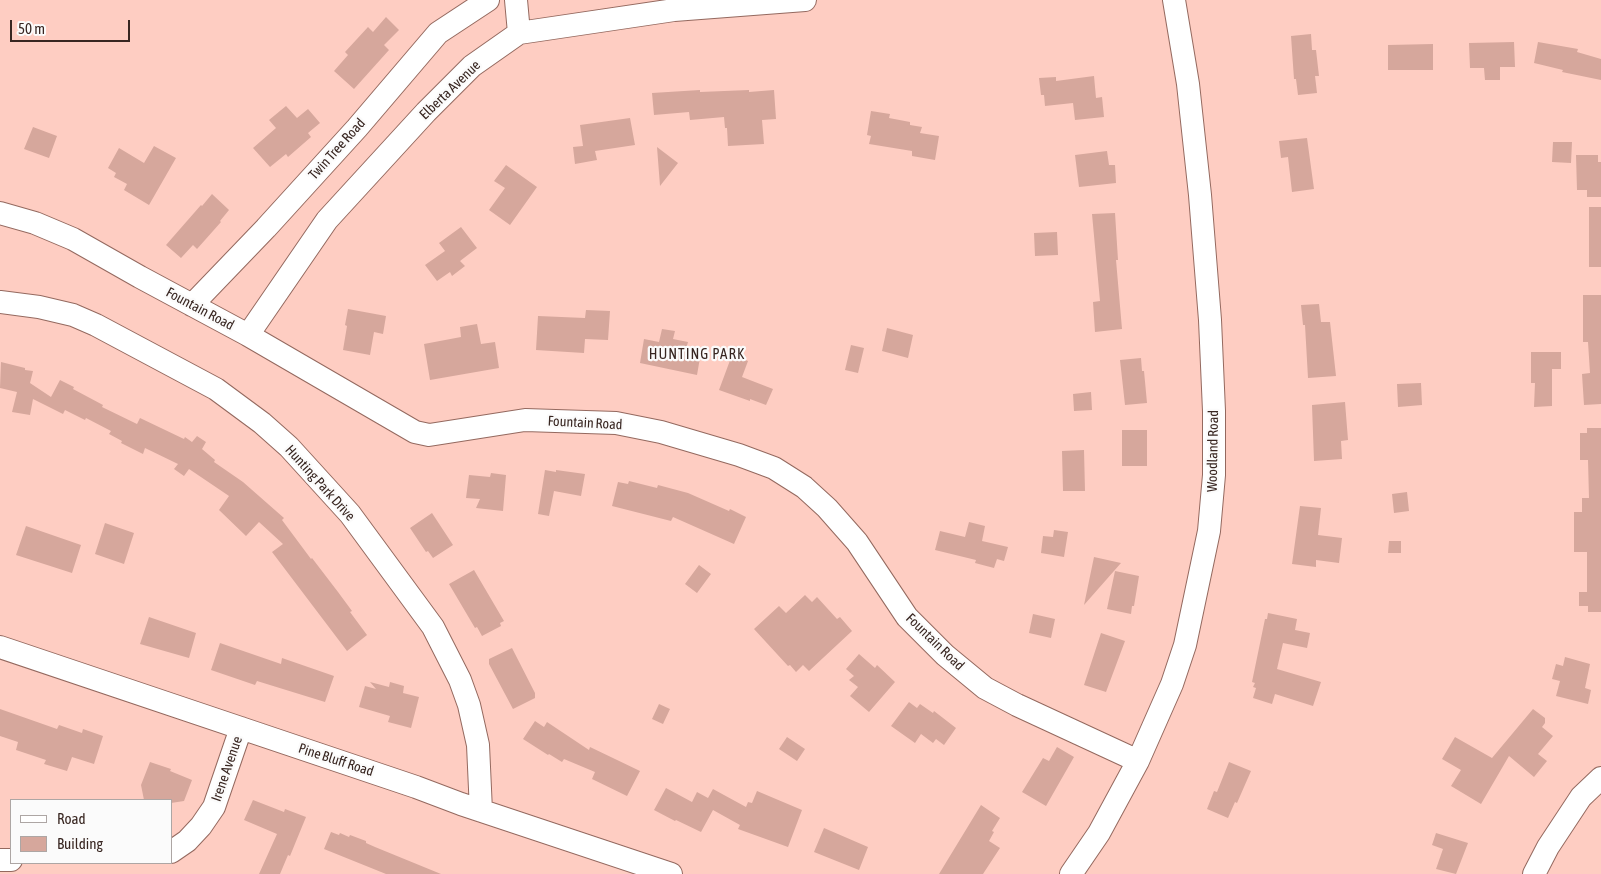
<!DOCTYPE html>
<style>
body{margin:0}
#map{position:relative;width:1601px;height:874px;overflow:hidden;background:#fecdc2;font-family:"Asap Condensed",sans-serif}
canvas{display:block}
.legend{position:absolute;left:10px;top:799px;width:162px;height:65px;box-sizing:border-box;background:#fbfbfb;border:1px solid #ada6a4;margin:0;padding:6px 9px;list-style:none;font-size:15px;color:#382621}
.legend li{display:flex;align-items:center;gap:10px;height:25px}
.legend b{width:25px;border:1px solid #ada6a4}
.scale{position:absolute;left:10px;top:20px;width:120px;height:22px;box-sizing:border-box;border:2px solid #382621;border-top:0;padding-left:6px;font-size:15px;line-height:18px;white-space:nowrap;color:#382621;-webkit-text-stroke:4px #fbfbfb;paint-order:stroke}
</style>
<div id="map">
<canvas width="1601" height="874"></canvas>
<ul class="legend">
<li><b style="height:6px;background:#fff"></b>Road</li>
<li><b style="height:14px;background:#d6a79c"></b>Building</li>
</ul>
<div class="scale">50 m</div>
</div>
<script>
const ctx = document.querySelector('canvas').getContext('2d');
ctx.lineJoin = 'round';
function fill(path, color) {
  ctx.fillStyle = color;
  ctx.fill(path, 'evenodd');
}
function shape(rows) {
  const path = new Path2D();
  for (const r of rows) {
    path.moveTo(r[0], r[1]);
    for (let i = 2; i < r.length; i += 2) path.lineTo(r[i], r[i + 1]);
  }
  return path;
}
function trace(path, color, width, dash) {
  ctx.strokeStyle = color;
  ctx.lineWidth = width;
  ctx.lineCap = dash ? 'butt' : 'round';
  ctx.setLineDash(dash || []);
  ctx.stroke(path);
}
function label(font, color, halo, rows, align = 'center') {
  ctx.font = font + ' "Asap Condensed",sans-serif';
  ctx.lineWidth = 4.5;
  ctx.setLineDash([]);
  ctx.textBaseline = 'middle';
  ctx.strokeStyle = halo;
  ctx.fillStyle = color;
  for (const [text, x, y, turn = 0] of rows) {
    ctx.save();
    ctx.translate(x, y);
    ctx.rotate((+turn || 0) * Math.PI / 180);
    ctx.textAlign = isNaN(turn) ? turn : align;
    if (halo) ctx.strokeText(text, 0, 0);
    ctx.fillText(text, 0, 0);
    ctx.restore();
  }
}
fill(shape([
 [386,17,399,30,384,45,389,50,354,89,334,71,348,55,345,52,368,27,373,32],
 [1311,34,1312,50,1316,50,1319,76,1315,76,1317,93,1298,95,1296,79,1294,79,1291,36],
 [1514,42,1515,67,1500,67,1500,80,1485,80,1484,68,1470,68,1469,43],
 [1538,42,1578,49,1577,52,1601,59,1601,80,1562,72,1563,70,1534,63],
 [1433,44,1433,70,1388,70,1388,45],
 [1094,76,1096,98,1102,97,1104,117,1075,120,1073,103,1045,106,1044,95,1041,95,1039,78,1056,77,1056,81],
 [700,90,700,92,749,90,749,92,774,90,776,119,762,120,764,144,728,146,727,128,725,128,724,117,690,120,689,112,654,115,652,93],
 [286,106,297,118,308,109,320,123,308,133,311,137,288,157,286,154,270,167,253,148,276,128,269,120],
 [871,111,890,114,889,118,910,122,910,125,922,127,920,133,939,136,935,160,912,156,912,151,869,144,871,136,867,135],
 [630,118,635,145,595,151,597,160,575,164,573,147,583,146,580,125],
 [33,127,57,136,49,158,24,149],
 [1307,138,1314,189,1292,192,1288,157,1281,158,1279,141],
 [1553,142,1572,142,1571,163,1552,162],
 [154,146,176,158,149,205,124,190,127,184,114,177,116,173,108,168,119,148,144,163],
 [657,147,678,163,660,186],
 [1107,151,1109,165,1115,165,1116,183,1079,187,1075,155],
 [1576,155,1598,155,1598,162,1601,162,1601,197,1587,197,1587,190,1577,190],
 [506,165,537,187,510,225,489,210,505,188,494,181],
 [212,194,229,210,220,221,221,222,197,249,193,245,181,258,166,245,201,205,202,206],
 [1589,207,1601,207,1601,267,1589,267],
 [1115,213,1118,260,1116,260,1122,329,1095,332,1093,302,1100,301,1092,214],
 [461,227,477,248,460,261,465,266,452,276,450,272,437,281,425,265,445,251,439,243],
 [1057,232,1058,255,1035,256,1034,233],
 [1583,295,1601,295,1601,404,1584,405,1582,374,1590,373,1588,342,1583,342],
 [1319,304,1321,322,1330,322,1336,376,1308,378,1305,325,1303,325,1301,305],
 [348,309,386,316,383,334,374,332,370,355,343,350,347,326,345,325],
 [586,310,610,311,608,340,585,339,584,353,536,350,538,316,585,318],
 [477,324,481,344,495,342,499,368,430,380,424,344,461,337,460,327],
 [887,328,913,335,908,358,882,351],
 [662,329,675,331,673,339,688,342,686,349,701,352,697,375,640,363,644,339,659,342],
 [851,345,864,348,858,373,845,370],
 [1531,352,1561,352,1561,369,1552,369,1552,406,1534,407,1535,383,1531,383],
 [732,355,748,361,742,377,773,389,766,405,750,399,750,401,719,390],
 [1141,358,1142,371,1144,371,1147,403,1125,405,1120,360],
 [1,362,25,368,25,370,33,371,30,383,51,397,60,380,74,387,73,389,103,405,102,407,137,424,140,418,184,439,185,437,192,442,197,436,206,442,202,449,215,460,214,462,243,482,284,518,282,520,311,559,312,558,338,592,352,611,350,612,367,635,347,651,272,552,283,544,259,522,246,536,219,510,229,496,195,473,189,469,184,476,174,469,178,464,145,448,143,454,121,443,122,441,109,434,111,431,86,418,85,420,65,410,63,414,33,399,30,415,12,412,17,392,0,388],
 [1421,383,1422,405,1398,407,1397,384],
 [1091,392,1092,410,1074,411,1073,394],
 [1345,402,1348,440,1341,441,1342,459,1314,461,1312,405],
 [1587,428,1601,428,1601,612,1588,612,1588,606,1579,606,1579,592,1587,592,1587,552,1574,552,1574,512,1582,512,1582,498,1589,498,1588,460,1580,460,1580,433,1587,433],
 [1122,430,1147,430,1147,466,1122,466],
 [1084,450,1085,491,1063,491,1062,451],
 [545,470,556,472,556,470,585,474,581,496,554,491,549,516,538,514],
 [491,473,506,475,503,511,476,508,480,499,466,498,469,475,490,477],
 [629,481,657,488,658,485,688,493,729,511,730,509,746,517,734,544,673,517,671,521,612,506,618,482,628,484],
 [1407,492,1409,511,1394,513,1392,494],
 [1300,506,1321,508,1318,535,1342,538,1339,563,1316,560,1316,567,1292,564],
 [432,513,453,545,433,558,428,551,426,552,410,528],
 [969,522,985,526,982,541,1008,547,1004,561,997,559,994,568,975,563,976,560,935,550,940,531,965,537],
 [105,523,134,533,124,564,95,554],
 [26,526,81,545,72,573,16,555],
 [1054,530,1068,532,1064,557,1041,553,1043,536,1053,537],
 [1389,541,1401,541,1401,553,1388,553],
 [1094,557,1121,563,1084,605],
 [699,565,711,574,697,593,685,584],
 [474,570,504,621,500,623,501,626,482,636,477,627,475,628,449,584],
 [1115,571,1139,576,1134,606,1132,606,1131,614,1107,609],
 [805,595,812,602,817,597,837,619,840,617,852,631,809,671,803,665,796,672,790,665,788,666,754,629,779,606,786,613],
 [1268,613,1297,619,1295,630,1310,633,1307,648,1283,643,1277,669,1321,682,1313,706,1275,694,1272,704,1253,698,1256,688,1253,687,1255,683,1252,682,1265,619,1267,619],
 [1033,614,1055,619,1051,638,1029,633],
 [149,617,196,633,189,658,140,644],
 [1101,633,1125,641,1106,692,1084,685],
 [220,643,281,664,282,658,334,676,325,702,257,681,255,685,211,670],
 [512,648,535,693,535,698,513,709,489,664,489,659],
 [859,654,875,668,877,665,895,682,869,712,850,696,858,687,849,680,854,676,846,669],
 [1565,657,1590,664,1585,688,1591,690,1588,704,1556,696,1560,681,1552,679,1556,664,1563,666],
 [370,682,389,687,390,682,404,686,403,693,419,697,411,728,388,722,390,716,359,707,365,686,376,689],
 [909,702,917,708,920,704,933,713,934,711,956,728,944,745,936,739,933,743,921,734,915,743,891,726],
 [659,704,670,709,663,724,652,719],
 [0,709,57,729,59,725,82,733,83,729,103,736,94,764,72,757,67,771,44,764,46,760,16,750,18,742,0,736],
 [1533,709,1545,718,1545,723,1542,727,1553,736,1538,754,1547,761,1534,777,1509,756,1481,804,1451,786,1461,770,1442,759,1455,737,1492,758],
 [535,721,544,727,547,722,589,750,590,747,640,771,627,796,592,779,595,772,564,759,562,762,549,754,548,755,523,739],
 [787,737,805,749,797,761,779,749],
 [1057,747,1074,757,1046,806,1022,792,1043,758,1049,761],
 [150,762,171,769,170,771,192,780,184,801,171,803,171,800,144,800,141,785],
 [1229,762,1251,771,1237,803,1235,802,1228,818,1207,809,1214,791,1217,792],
 [666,788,692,802,697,792,708,798,713,789,746,807,748,802,752,803,757,791,802,810,788,847,738,829,740,825,713,810,701,832,676,820,675,821,654,810],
 [253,800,284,812,285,809,306,817,290,856,288,855,280,874,259,874,277,834,244,820],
 [981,805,1000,818,992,831,994,832,989,841,1000,848,983,874,939,874],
 [824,828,868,847,859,870,814,852],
 [331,832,339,835,340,833,349,837,350,835,366,841,366,843,375,847,441,874,386,874,324,849],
 [1436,833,1468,843,1456,874,1436,869,1443,849,1432,845]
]), '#d6a79c');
const minor = shape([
 [516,0,519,33],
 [0,213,35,223,73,239,140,277,248,335,415,432,429,435,525,420,616,423,661,432,739,455,774,468,804,487,827,508,857,542,907,617,945,655,985,688,1017,705,1138,761],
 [0,302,39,307,73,315,96,325,216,389,262,423,289,447,350,514,433,627,460,680,469,705,478,745,481,811],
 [192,305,266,228,357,128,438,33,488,0],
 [248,335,327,220,426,112,472,66,519,33,674,10,805,0],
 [0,647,416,787,461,804,671,874],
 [171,852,187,841,201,826,214,807,241,728],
 [0,860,11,860],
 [1071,874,1099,833,1138,761,1172,684,1185,645,1209,531,1214,475,1214,411,1210,320,1200,195,1188,84,1174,0],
 [1534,874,1548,847,1581,797,1601,778]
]);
trace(minor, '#94695f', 24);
trace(minor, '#fff', 22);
label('14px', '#382621', '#fbfbfb', [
 ["Elberta Avenue",450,90,-44],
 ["Twin Tree Road",337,149,-48],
 ["Fountain Road",200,309,28],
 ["Fountain Road",585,423,3],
 ["Woodland Road",1213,451,-89],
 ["Hunting Park Drive",320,483,48],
 ["Fountain Road",935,642,44],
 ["Pine Bluff Road",336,760,18],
 ["Irene Avenue",227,769,-71]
]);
ctx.letterSpacing = '1px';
label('15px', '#382621', '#fbfbfb', [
 ["HUNTING PARK",697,354]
]);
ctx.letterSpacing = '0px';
</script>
